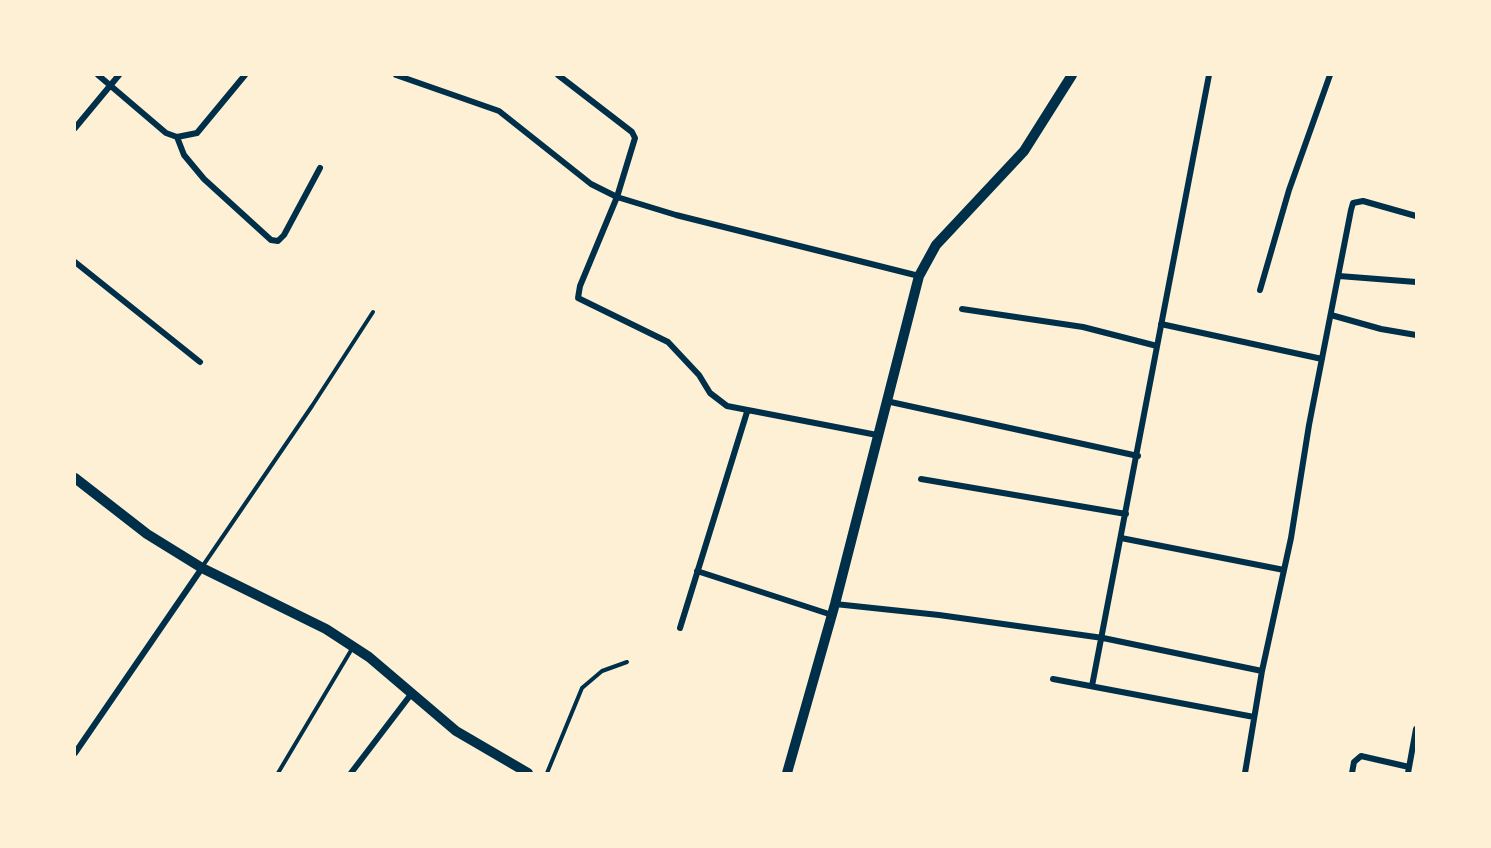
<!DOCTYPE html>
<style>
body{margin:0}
#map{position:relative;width:1491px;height:848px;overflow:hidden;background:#fdf0d5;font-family:Quicksand,sans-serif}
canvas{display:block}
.frame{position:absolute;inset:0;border:76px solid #fdf0d5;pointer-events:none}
</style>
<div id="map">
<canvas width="1491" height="848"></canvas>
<div class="frame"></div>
</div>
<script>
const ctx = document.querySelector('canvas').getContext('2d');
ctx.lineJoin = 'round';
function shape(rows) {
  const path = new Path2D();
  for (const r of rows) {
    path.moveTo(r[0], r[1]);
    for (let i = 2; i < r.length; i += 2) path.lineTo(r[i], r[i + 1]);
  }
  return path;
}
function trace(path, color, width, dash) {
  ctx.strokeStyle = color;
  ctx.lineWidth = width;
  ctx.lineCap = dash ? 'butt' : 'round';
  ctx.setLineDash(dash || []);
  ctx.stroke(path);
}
trace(shape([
 [202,567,312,406,373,312],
 [278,773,353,647],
 [547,773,582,688,602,671,627,662]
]), '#003049', 4);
trace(shape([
 [98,75,166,133,177,137,197,133,245,75],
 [396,75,499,111,591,184,617,197,676,215,919,276],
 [558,75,632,132,635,138,617,197,580,286,578,298,668,342,699,375,710,393,727,406,877,435],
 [75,128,119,75],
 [177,137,184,155,204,179,271,240,278,241,284,235,320,168],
 [75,262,200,362],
 [1339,276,1416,282],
 [1260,290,1289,190,1330,75],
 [962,309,1083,327,1157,346],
 [1331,315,1381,329,1416,335],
 [1161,324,1322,359],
 [886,401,1138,456],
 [921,479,1126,514],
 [1121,538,1284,570],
 [697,571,832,615],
 [835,604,939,615,1103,638,1262,671],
 [680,628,747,412],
 [1053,679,1254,717],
 [1092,686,1209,75],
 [75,753,202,568],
 [351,773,412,693],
 [1245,773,1262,671,1291,538,1309,425,1351,210,1353,203,1363,201,1416,216],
 [1352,773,1354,762,1361,756,1409,767],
 [1408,773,1416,729]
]), '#003049', 6);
trace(shape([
 [75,478,147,534,202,568,326,629,369,657,456,731,528,773],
 [787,773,835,604,919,276,936,245,1024,151,1072,75]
]), '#003049', 10);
</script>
